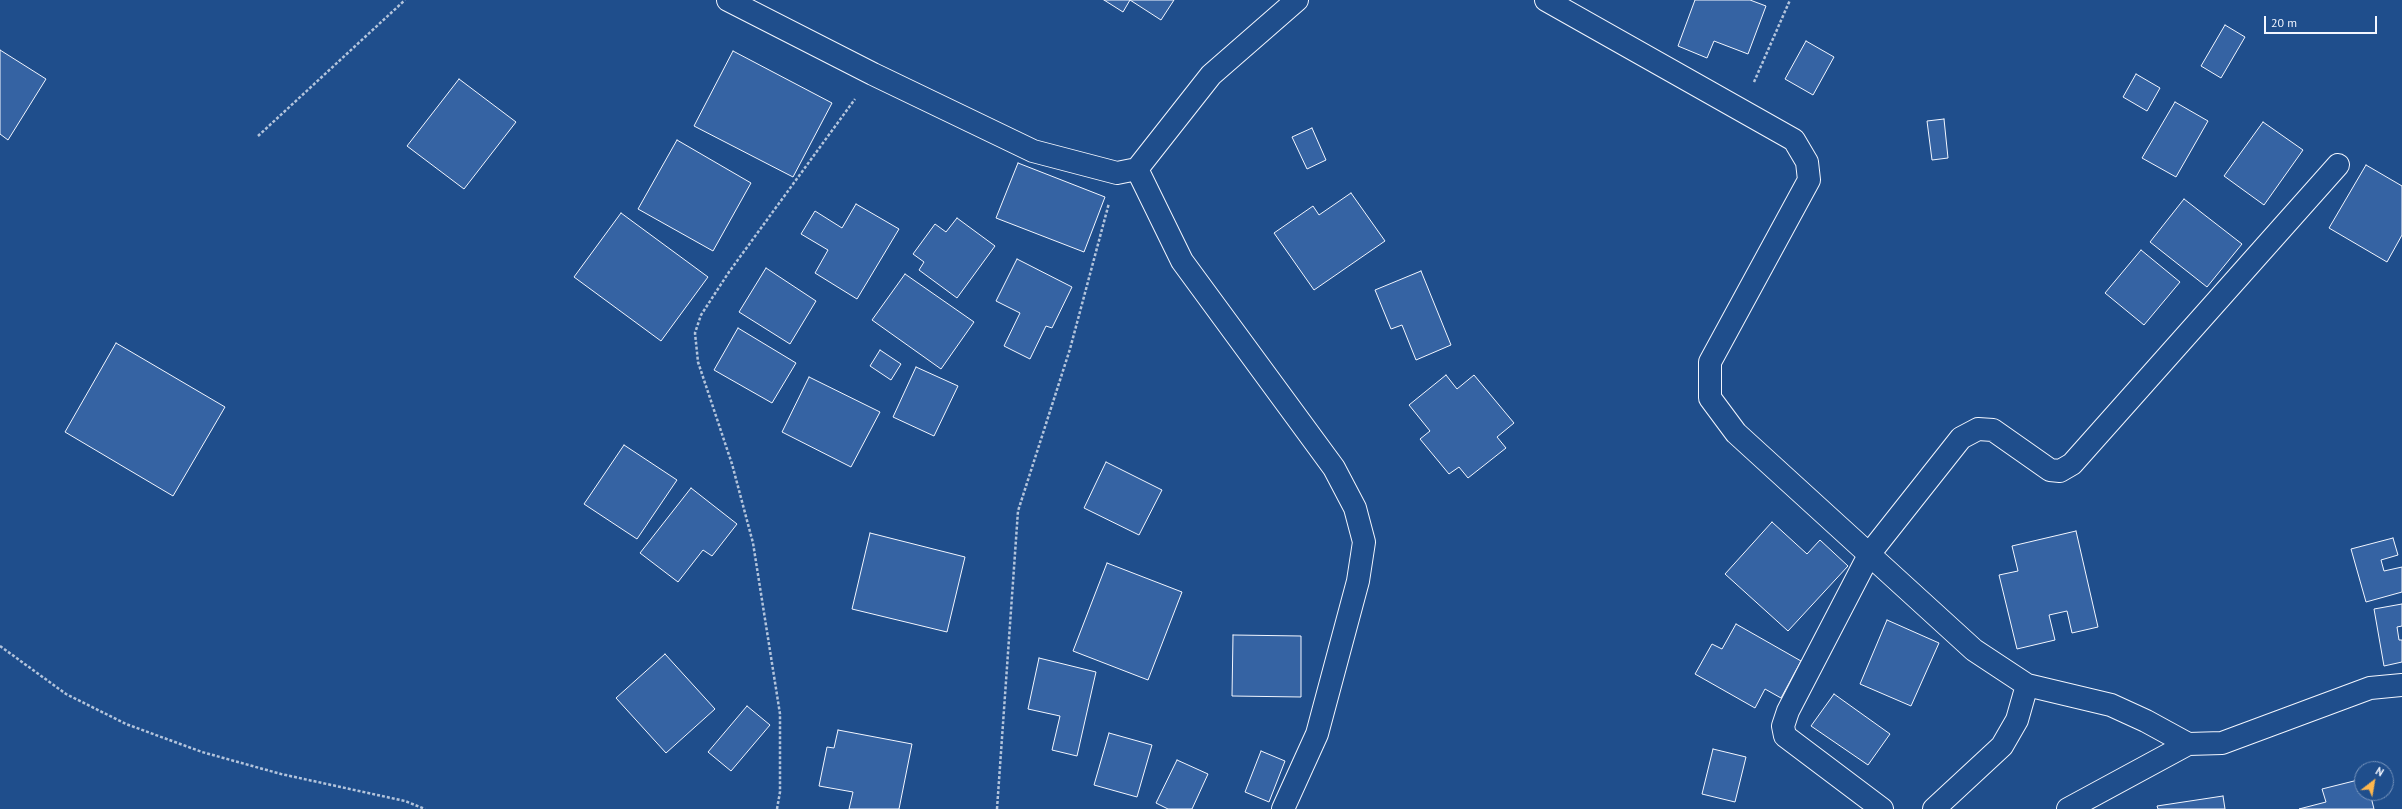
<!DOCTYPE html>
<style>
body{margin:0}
#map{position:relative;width:2402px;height:809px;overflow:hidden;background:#1f4e8c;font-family:"PT Sans",sans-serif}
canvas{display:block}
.north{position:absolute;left:2354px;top:761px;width:40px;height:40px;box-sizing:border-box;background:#1f4e8c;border:1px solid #7391ba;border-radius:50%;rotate:31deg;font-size:11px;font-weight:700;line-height:16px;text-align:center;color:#f2f6ff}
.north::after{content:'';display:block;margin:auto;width:14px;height:18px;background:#ffb74d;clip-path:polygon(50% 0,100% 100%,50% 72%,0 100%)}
.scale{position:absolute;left:2264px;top:16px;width:113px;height:18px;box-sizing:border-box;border:2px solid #f2f6ff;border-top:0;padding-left:5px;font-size:12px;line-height:14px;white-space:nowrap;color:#f2f6ff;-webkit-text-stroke:3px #1f4e8c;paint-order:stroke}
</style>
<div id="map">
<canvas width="2402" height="809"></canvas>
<div class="north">N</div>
<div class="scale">20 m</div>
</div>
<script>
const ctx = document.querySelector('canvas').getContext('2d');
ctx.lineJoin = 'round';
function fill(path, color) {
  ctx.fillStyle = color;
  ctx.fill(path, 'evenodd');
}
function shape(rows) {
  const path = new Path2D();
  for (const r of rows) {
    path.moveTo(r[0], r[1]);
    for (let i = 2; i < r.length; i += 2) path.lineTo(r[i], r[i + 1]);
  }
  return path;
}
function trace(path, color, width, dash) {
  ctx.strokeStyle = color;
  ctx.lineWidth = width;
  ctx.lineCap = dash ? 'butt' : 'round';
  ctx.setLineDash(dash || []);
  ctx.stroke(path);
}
const building = shape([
 [1104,0,1174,0,1161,20,1130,0,1123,12,1104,0],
 [1695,0,1750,0,1766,6,1748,54,1714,41,1707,58,1678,46,1695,0],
 [2225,25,2245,37,2221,78,2201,66,2225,25],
 [1806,41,1834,57,1813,95,1785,79,1806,41],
 [0,50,46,79,8,140,0,134,0,50],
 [733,51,832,103,793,177,694,126,733,51],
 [2136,74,2160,88,2147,111,2123,97,2136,74],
 [459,79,516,122,464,189,407,146,459,79],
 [2175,102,2208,121,2176,177,2142,158,2175,102],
 [1944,119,1948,158,1932,160,1927,121,1944,119],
 [2263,122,2303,150,2264,205,2224,176,2263,122],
 [1312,128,1326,160,1307,169,1292,137,1312,128],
 [677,140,751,183,713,251,638,209,677,140],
 [1018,163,1105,197,1084,252,996,218,1018,163],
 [2366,165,2402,186,2402,235,2387,262,2329,228,2366,165],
 [1351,193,1385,241,1314,290,1274,233,1313,206,1319,215,1351,193],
 [2184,199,2242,244,2207,287,2150,242,2184,199],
 [856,204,899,229,857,299,815,273,828,250,801,234,815,211,842,228,856,204],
 [621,213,708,277,661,341,574,277,621,213],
 [957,218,995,246,957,298,919,270,924,262,913,254,935,224,946,232,957,218],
 [2141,250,2180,282,2144,325,2105,293,2141,250],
 [1017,259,1072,287,1052,328,1046,326,1030,359,1004,346,1020,313,996,301,1017,259],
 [766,268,816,301,790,344,739,312,766,268],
 [1421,271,1451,345,1416,360,1402,325,1391,329,1375,290,1421,271],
 [905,274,974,322,941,369,872,320,905,274],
 [738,328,796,363,772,403,714,370,738,328],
 [116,343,225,407,173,496,65,432,116,343],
 [880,350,901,364,891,380,870,366,880,350],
 [916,367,958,386,934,436,893,417,916,367],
 [1446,375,1457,389,1474,375,1514,423,1497,437,1506,448,1468,478,1459,467,1449,474,1420,439,1430,431,1409,405,1446,375],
 [809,377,880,412,851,467,782,432,809,377],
 [624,445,677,480,637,539,584,504,624,445],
 [1106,462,1162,490,1139,535,1084,508,1106,462],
 [691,488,737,524,712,556,703,550,678,582,640,553,691,488],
 [1772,522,1807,554,1820,540,1848,566,1788,631,1725,574,1772,522],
 [2076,531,2098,627,2072,633,2067,611,2049,615,2055,640,2017,649,1999,575,2018,571,2012,546,2076,531],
 [870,533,965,557,947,632,852,609,870,533],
 [2393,538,2398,555,2381,560,2384,571,2402,567,2402,592,2366,602,2351,549,2393,538],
 [1107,563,1182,592,1148,680,1073,651,1107,563],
 [2402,604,2402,626,2397,627,2399,640,2402,640,2402,662,2384,666,2374,609,2402,604],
 [1887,620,1939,643,1911,706,1860,684,1887,620],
 [1736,624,1801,661,1781,698,1765,689,1755,708,1695,674,1712,644,1722,649,1736,624],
 [1233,635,1301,636,1301,697,1232,696,1233,635],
 [665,654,715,709,666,753,616,698,665,654],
 [1039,658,1096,672,1077,756,1052,750,1060,716,1028,709,1039,658],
 [1834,694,1890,734,1868,765,1811,726,1834,694],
 [747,706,770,725,731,771,708,752,747,706],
 [838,730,912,744,899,809,849,809,853,792,819,786,827,747,834,748,838,730],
 [1109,733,1152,745,1137,797,1094,785,1109,733],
 [1713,749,1746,757,1735,802,1702,794,1713,749],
 [1261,751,1285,761,1269,802,1245,792,1261,751],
 [1177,760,1208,774,1192,809,1168,809,1156,803,1177,760],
 [2362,779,2362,793,2370,793,2374,809,2299,809,2326,802,2322,789,2362,779],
 [2223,796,2225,809,2158,809,2157,806,2223,796]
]);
fill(building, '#3563a3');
trace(building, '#f2f6ff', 1);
const minor = shape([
 [728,0,873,74,1033,151,1117,173,1137,169,1211,75,1297,0],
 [1546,0,1794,140,1807,162,1809,180,1710,362,1710,398,1736,433,1974,650,2027,685,2111,705,2146,721,2188,744,2222,743,2370,688,2402,685],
 [1137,169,1182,261,1334,468,1355,508,1364,542,1358,581,1317,734,1283,809],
 [1882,809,1785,736,1783,726,1788,711,1870,553,1961,438,1978,429,1993,430,2050,470,2060,471,2072,464,2338,165],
 [1934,809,2002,746,2017,720,2027,685],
 [2068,809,2188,744]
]);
trace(minor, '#f2f6ff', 24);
trace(shape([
 [1754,82,1790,0],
 [258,136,405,0],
 [0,646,66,694,126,724,202,752,281,774,405,801,425,809],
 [777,809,780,792,780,714,753,543,732,464,698,362,695,333,701,315,729,272,855,99],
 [997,809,1018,511,1070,349,1109,203]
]), '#b3c4dc', 2.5, [3, 2]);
trace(minor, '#1f4e8c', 22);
</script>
